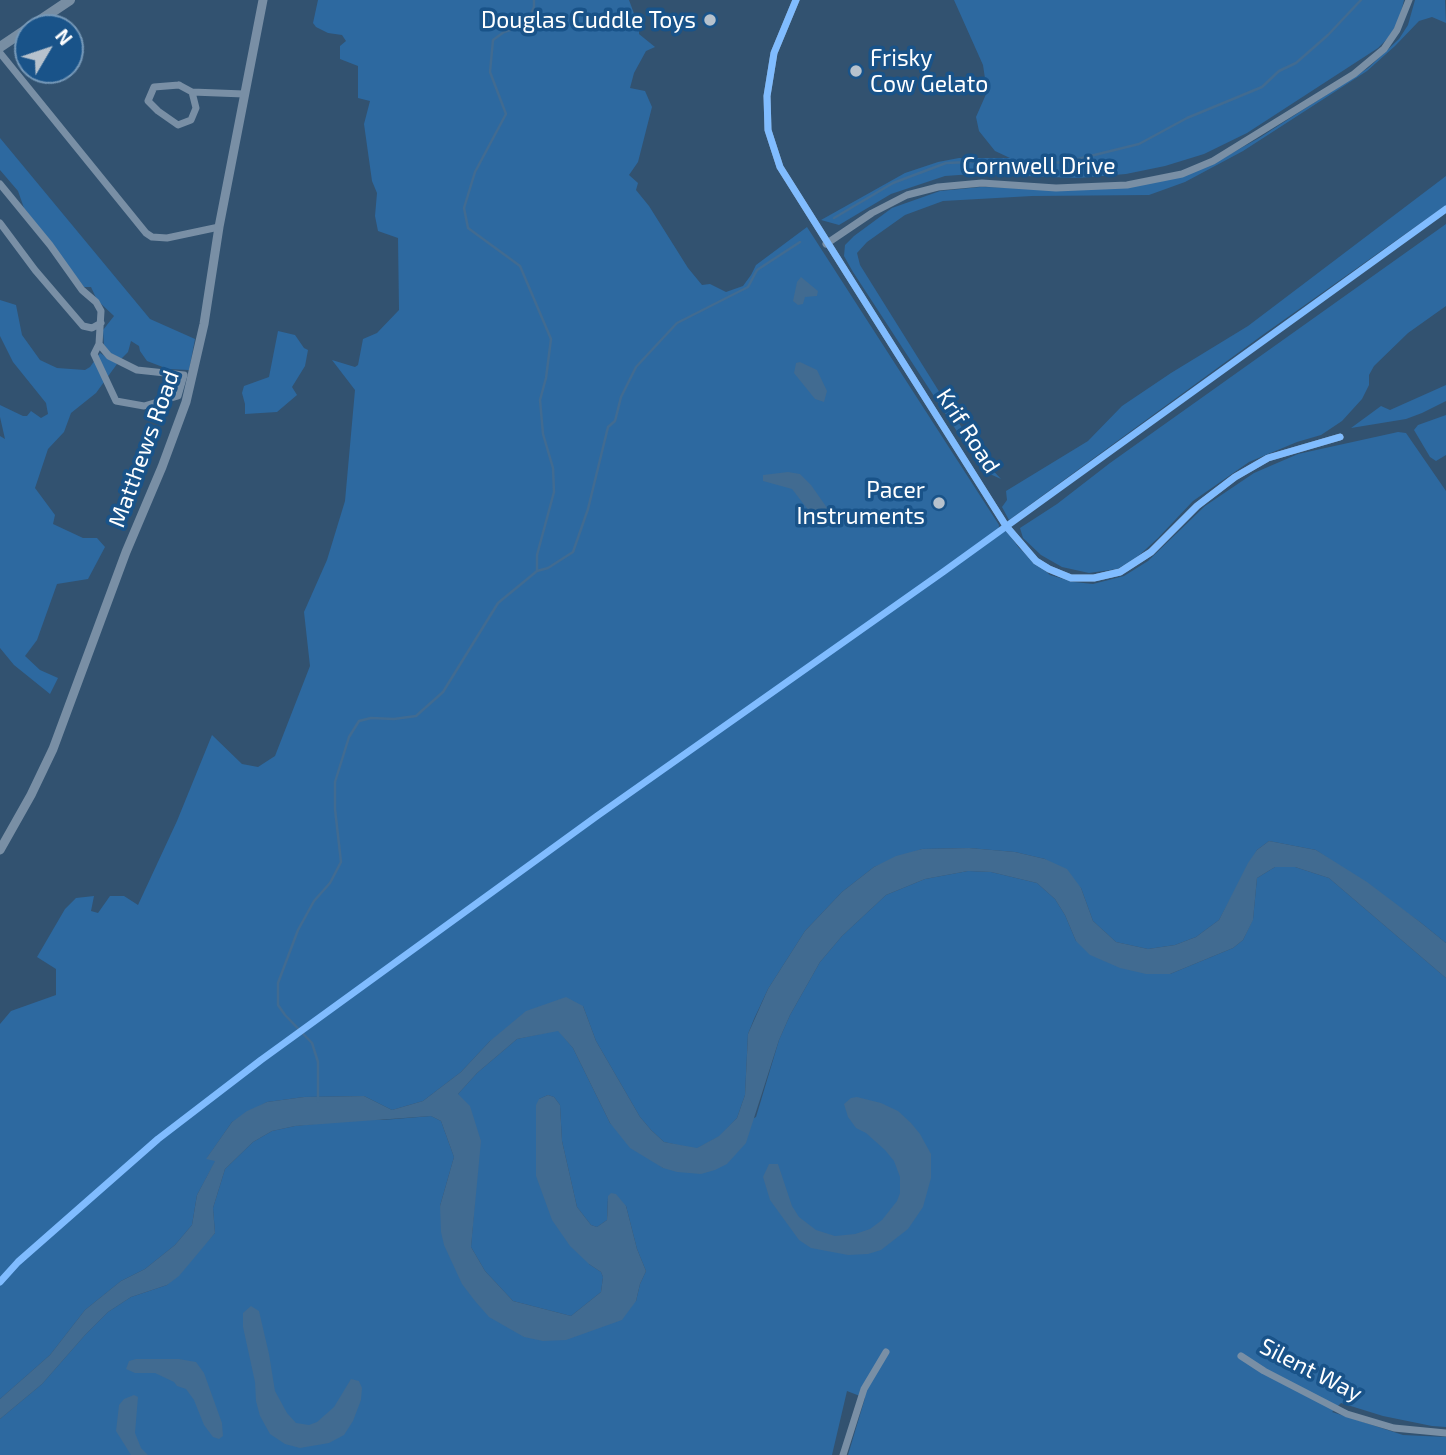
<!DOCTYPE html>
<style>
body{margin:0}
#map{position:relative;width:1446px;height:1455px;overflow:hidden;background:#325270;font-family:"Exo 2",sans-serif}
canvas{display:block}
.north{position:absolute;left:14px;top:14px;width:70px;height:70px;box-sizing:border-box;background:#195389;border:2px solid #7598b8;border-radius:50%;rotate:51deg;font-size:19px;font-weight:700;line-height:28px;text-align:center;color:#fff}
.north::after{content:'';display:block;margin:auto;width:24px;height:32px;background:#b7c2cd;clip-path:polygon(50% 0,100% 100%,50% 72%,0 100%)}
</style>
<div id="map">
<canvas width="1446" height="1455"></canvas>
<div class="north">N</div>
</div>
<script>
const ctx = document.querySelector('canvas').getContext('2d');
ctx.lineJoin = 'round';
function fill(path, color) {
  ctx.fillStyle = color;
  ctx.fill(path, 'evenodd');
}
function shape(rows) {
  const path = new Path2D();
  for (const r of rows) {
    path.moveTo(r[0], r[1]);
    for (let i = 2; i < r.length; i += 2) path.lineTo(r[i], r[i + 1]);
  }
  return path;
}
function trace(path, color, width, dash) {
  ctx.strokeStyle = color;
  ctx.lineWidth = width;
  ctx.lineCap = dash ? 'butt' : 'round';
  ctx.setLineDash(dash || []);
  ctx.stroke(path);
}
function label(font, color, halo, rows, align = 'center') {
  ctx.font = font + ' "Exo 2",sans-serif';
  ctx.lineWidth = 7;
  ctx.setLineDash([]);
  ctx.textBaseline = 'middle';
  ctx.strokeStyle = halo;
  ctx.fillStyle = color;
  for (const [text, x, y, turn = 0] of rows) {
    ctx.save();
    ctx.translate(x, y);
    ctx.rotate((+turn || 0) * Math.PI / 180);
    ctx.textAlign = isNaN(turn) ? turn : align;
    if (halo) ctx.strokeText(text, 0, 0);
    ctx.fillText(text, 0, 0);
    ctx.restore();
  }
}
fill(shape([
 [318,0,629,0,639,27,639,34,655,47,646,51,634,73,630,88,645,91,652,107,638,162,629,175,638,183,636,190,649,206,688,268,702,285,710,284,726,292,743,286,751,275,756,265,807,227,999,525,998,533,1005,528,1019,548,1050,575,1074,582,1093,584,1124,576,1148,561,1205,506,1254,473,1298,454,1398,432,1406,433,1446,491,1446,943,1420,922,1316,850,1269,841,1257,850,1219,920,1196,937,1175,945,1148,949,1116,942,1093,921,1081,888,1045,859,1015,852,969,848,922,849,874,867,842,892,805,931,768,989,754,1019,748,1034,745,1095,737,1118,720,1136,696,1149,664,1142,651,1130,640,1117,596,1041,583,1006,490,1041,461,1072,423,1101,392,1110,364,1096,304,1097,267,1102,232,1122,207,1158,216,1160,197,1195,192,1225,175,1245,145,1269,121,1281,85,1310,50,1355,0,1399,0,1024,11,1011,56,995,56,969,37,957,65,909,76,898,94,896,91,911,98,913,110,896,124,896,138,905,177,821,212,735,242,764,258,767,275,756,310,666,304,612,327,560,345,501,355,390,332,360,355,367,358,365,363,339,377,333,399,310,398,238,378,231,375,216,377,193,372,181,364,124,370,101,358,98,358,66,340,59,340,46,346,41,342,35,328,33,316,27,313,23],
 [954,0,1404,0,1399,20,1389,37,1378,48,1247,133,1204,154,1165,166,1126,174,1078,178,973,174,945,176,891,194,839,225,821,220,905,173,938,162,959,158,1010,158,995,151,979,131,976,117,987,92,983,65],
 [1415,0,1445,0,1446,23,1432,17,1419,21,1395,46,1367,71,1243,151,1185,182,1149,195,1032,196,943,201,905,215,867,242,857,253,860,265,955,417,983,460,1001,479,990,474,973,456,853,272,844,256,845,245,854,236,892,208,940,191,981,187,1077,189,1159,181,1223,158,1259,138,1368,68,1399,39,1408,25],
 [0,138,150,319,195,339,189,370,168,369,147,361,140,351,139,346,131,341,128,352,121,359,110,353,104,345,103,330,114,316,97,300,91,287,84,287,24,208,18,191,0,170],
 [1446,176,1446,205,1264,334,1009,520,1002,507,1007,500,1006,491,1088,441,1122,406,1171,373,1248,326],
 [1446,224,1446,306,1408,333,1374,366,1369,375,1369,385,1362,399,1342,421,1321,435,1297,442,1249,462,1193,501,1158,538,1134,560,1117,569,1089,573,1062,567,1041,555,1023,538,1020,528,1057,504,1110,463],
 [0,300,16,305,22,335,40,360,57,368,85,370,90,367,100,353,117,364,96,393,71,413,64,432,48,449,35,488,55,515,53,524,83,538,97,538,105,547,88,579,57,584,37,640,25,656,40,670,58,678,50,694,14,665,0,648,0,436,5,439,0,417,0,405,23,416,27,416,31,411,41,418,48,414,46,403,13,362,0,336],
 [278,331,295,335,304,348,308,350,305,366,292,387,297,395,277,412,245,414,245,404,242,393,244,386,269,377],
 [1446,385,1446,401,1422,413,1406,419,1351,428,1381,406,1390,410],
 [1446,415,1446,455,1436,461,1430,457,1414,430,1418,425],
 [1275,867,1295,867,1329,878,1446,978,1446,1427,1432,1426,1383,1416,1341,1403,1332,1412,1403,1435,1446,1437,1446,1455,848,1455,865,1398,847,1391,832,1455,0,1455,0,1419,42,1384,85,1335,108,1312,131,1297,167,1285,215,1233,213,1208,225,1169,253,1142,272,1131,295,1126,360,1119,383,1120,431,1116,441,1121,454,1157,440,1206,524,1337,636,1301,640,1284,646,1271,637,1249,626,1206,608,1197,607,1220,597,1227,591,1225,577,1207,562,1141,560,1105,554,1097,548,1095,539,1099,589,1264,601,1272,603,1277,601,1292,571,1316,513,1301,485,1271,471,1247,475,1198,458,1094,477,1073,517,1039,558,1030,573,1048,610,1123,663,1168,756,1117,779,1040,790,1015,820,962,842,936,886,895,925,879,968,871,991,872,1037,883,1055,899,1065,915,1076,941,1170,974,1233,948,1243,940,1253,919,1257,878]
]), '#2d69a0');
fill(shape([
 [801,277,818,291,817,296,805,297,803,304,798,305,793,301,797,282],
 [800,362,817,370,827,391,824,402,815,399,794,373,796,363],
 [788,472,800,474,811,485,830,512,831,521,825,525,816,520,792,489,763,481,763,475],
 [1269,841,1316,850,1367,882,1420,922,1446,943,1446,978,1329,878,1295,867,1275,867,1257,878,1253,920,1243,940,1233,948,1170,974,1146,974,1120,968,1090,955,1076,941,1065,915,1055,899,1037,883,991,872,968,871,925,879,886,895,842,936,820,962,790,1015,779,1040,746,1143,727,1164,715,1170,701,1174,677,1172,663,1168,630,1148,610,1123,573,1048,558,1031,517,1039,477,1073,458,1094,470,1106,481,1141,471,1247,485,1271,513,1301,571,1316,601,1292,603,1277,601,1272,589,1264,570,1246,552,1220,536,1176,536,1105,539,1099,548,1095,554,1097,560,1105,562,1141,577,1207,591,1225,597,1227,607,1220,608,1196,611,1193,616,1194,626,1206,637,1249,646,1271,640,1284,636,1301,622,1320,566,1340,543,1341,524,1337,489,1317,475,1301,462,1284,444,1245,441,1232,440,1206,454,1157,441,1121,431,1116,295,1126,272,1131,253,1142,225,1169,213,1208,215,1233,179,1276,167,1285,131,1297,108,1312,85,1335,42,1384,0,1419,0,1399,50,1355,85,1310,121,1281,145,1269,175,1245,192,1225,197,1195,215,1161,206,1159,232,1122,247,1111,267,1102,304,1097,364,1096,392,1110,423,1101,461,1072,490,1041,526,1011,566,997,583,1006,596,1041,640,1117,651,1130,664,1142,697,1148,719,1136,737,1118,745,1095,748,1034,768,989,805,931,842,892,874,867,896,856,922,849,969,848,1015,852,1045,859,1067,869,1081,888,1093,921,1116,942,1148,949,1175,945,1196,937,1219,920,1248,863,1257,850],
 [857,1097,881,1103,898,1111,911,1123,920,1134,931,1154,931,1178,923,1207,908,1229,881,1250,868,1254,848,1255,811,1248,799,1240,770,1200,763,1177,769,1164,778,1164,792,1206,799,1217,816,1230,835,1236,855,1234,870,1229,882,1220,897,1201,900,1193,900,1177,894,1161,885,1150,866,1133,856,1128,848,1117,844,1104,851,1098],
 [251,1306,259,1311,269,1354,275,1391,287,1413,296,1423,309,1425,317,1422,334,1407,351,1379,359,1381,362,1388,361,1400,353,1421,344,1435,329,1443,300,1448,285,1444,270,1434,260,1416,256,1401,255,1382,243,1327,243,1313],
 [136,1359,179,1359,196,1362,204,1373,222,1423,223,1436,219,1439,213,1437,204,1425,194,1400,186,1389,177,1386,174,1382,155,1373,135,1373,126,1369,129,1361],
 [134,1395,138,1397,135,1433,141,1448,148,1455,131,1455,116,1431,119,1405,124,1399]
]), '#416b91');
trace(shape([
 [834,218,893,183,946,163,995,161,1036,164,1066,162,1139,144,1187,118,1262,87,1279,71,1296,63,1328,35,1361,0],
 [537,571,548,568,573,552,588,509,608,427,615,421,621,397,636,367,677,323,748,287,757,270,800,242],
 [318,1101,318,1062,312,1043,285,1015,278,1005,278,983,298,930,314,901,330,883,341,862,335,809,335,782,349,737,359,721,371,718,394,719,416,716,443,692,498,603,537,571,537,555,554,492,553,468,543,434,540,400,546,378,551,339,520,266,468,228,464,208,475,172,506,114,490,72,493,40,504,32,526,25,534,7,534,0]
]), '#416b91', 2.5);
trace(shape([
 [796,0,774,53,767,96,768,130,780,167,1006,526,1036,561,1049,569,1071,578,1094,578,1120,572,1151,552,1197,506,1235,477,1268,458,1340,437],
 [0,53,146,233,152,237,167,238,219,227],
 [179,85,192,92,196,108,191,120,178,125,158,111,148,101,154,87,179,85],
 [192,92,244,94],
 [0,184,50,245,82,290,96,302,101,311,99,344],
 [0,223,35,270,83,326,92,328,101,323],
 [826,244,872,213,907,195,938,187,982,183,1056,188,1127,185,1182,174,1213,161,1354,74,1384,49,1397,30,1409,0],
 [99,344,109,356,137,370,184,375,178,396,144,406,116,401,94,354,99,344],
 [1241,1356,1264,1371,1347,1414,1394,1428,1446,1433],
 [843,1455,864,1389,886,1352]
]), '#798fa5', 7);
trace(shape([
 [0,850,31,795,53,749,126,552,162,467,186,402,204,324,219,227,263,0]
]), '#798fa5', 9);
trace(shape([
 [0,47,70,0]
]), '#788ea3', 10);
trace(shape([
 [796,0,774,53,767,96,768,130,780,167,1006,526,1036,561,1049,569,1071,578,1094,578,1120,572,1151,552,1197,506,1235,477,1268,458,1340,437],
 [0,1282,18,1262,158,1139,261,1060,597,816,943,572,1446,209]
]), '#80bcff', 7);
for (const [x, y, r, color] of [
 [710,20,7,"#b7c2cd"],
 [856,71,7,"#b7c2cd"],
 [939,503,7,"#b7c2cd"]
]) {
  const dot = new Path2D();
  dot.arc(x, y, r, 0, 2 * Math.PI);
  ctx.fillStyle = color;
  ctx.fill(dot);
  trace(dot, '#195389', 2.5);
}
label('23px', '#fff', '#195389', [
 ["Douglas Cuddle Toys",696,20],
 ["Frisky",870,58,"left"],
 ["Cow Gelato",870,84,"left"],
 ["Pacer",925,490],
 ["Instruments",925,516]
], 'right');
label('23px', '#fff', '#195389', [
 ["Cornwell Drive",1039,166],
 ["Krif Road",968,431,57],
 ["Matthews Road",144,449,-70],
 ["Silent Way",1311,1370,27]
]);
</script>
